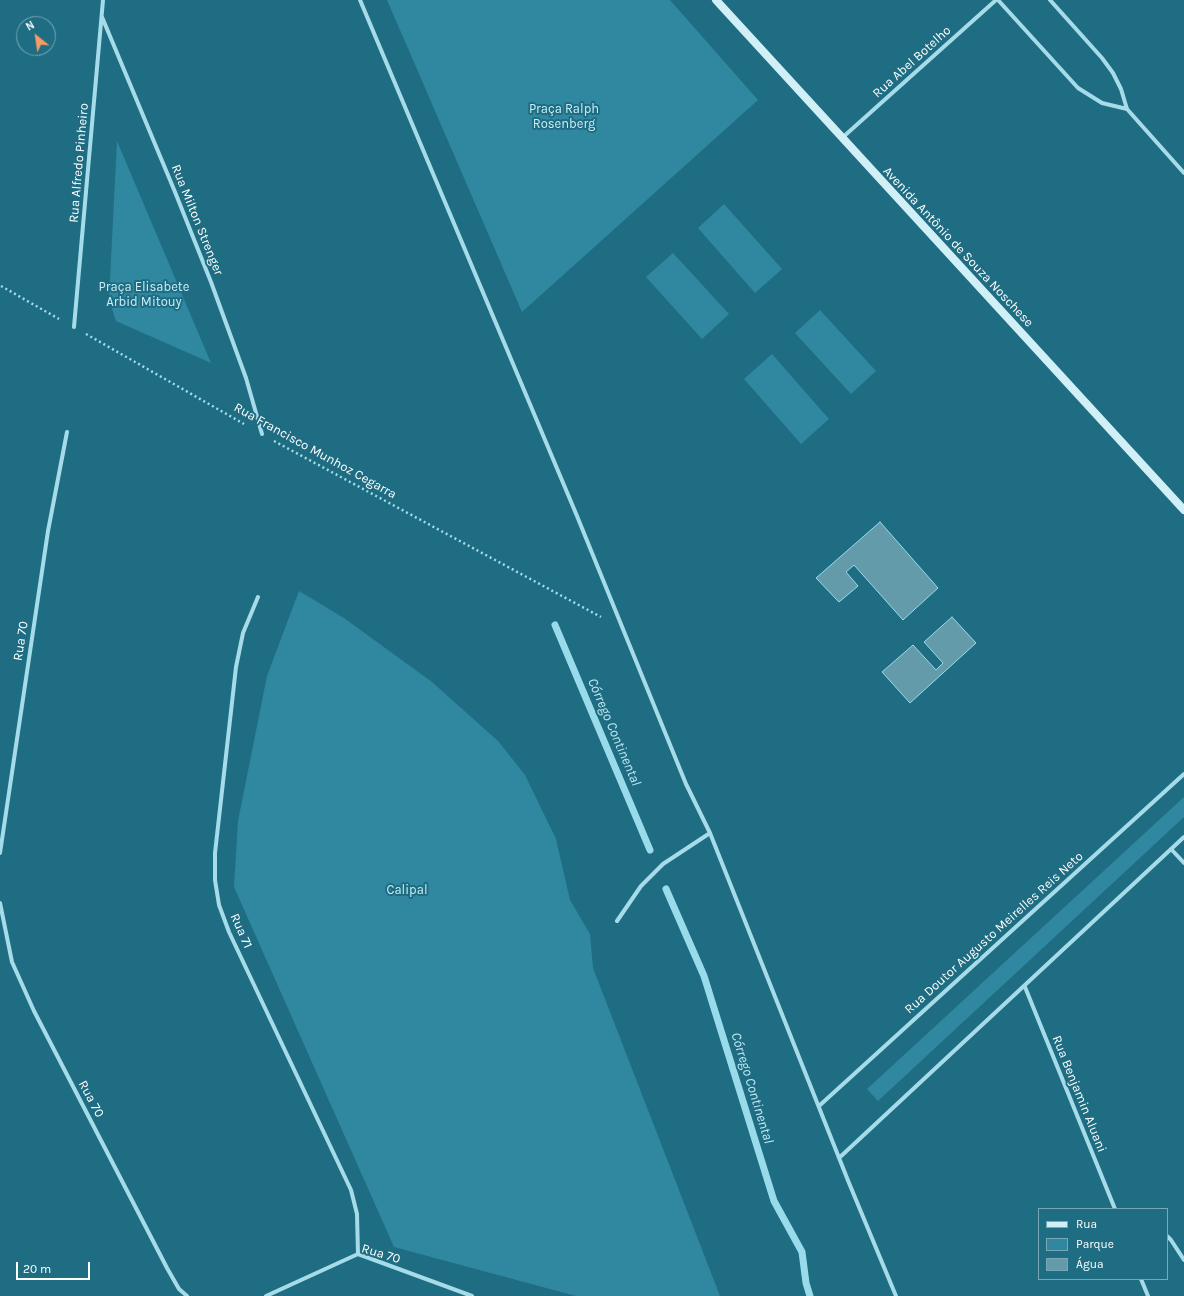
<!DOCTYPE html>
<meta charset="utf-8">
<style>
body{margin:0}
#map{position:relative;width:1184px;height:1296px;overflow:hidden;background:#1f6d83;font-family:Karla,sans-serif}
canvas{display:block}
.legend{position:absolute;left:1038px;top:1208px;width:130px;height:72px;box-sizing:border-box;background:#1f6d83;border:1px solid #79a7b5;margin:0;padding:5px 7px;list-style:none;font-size:12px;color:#fff}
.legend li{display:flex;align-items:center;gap:8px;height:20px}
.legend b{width:20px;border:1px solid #79a7b5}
.north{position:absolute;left:16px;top:16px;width:40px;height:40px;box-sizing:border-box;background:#1f6d83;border:1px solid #79a7b5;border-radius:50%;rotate:330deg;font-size:11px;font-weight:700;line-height:16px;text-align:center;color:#fff}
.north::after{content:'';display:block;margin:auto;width:14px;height:18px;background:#f79b66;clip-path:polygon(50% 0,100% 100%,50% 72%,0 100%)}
.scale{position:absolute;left:16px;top:1262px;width:74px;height:18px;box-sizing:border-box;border:2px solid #fff;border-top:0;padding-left:5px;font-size:12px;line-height:14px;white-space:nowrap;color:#fff;-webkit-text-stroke:3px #1f6d83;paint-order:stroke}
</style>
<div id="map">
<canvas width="1184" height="1296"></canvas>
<ul class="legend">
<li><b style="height:5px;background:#d1eff7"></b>Rua</li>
<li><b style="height:11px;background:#2f889f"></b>Parque</li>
<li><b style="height:11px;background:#649baa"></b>Água</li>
</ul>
<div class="north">N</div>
<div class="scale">20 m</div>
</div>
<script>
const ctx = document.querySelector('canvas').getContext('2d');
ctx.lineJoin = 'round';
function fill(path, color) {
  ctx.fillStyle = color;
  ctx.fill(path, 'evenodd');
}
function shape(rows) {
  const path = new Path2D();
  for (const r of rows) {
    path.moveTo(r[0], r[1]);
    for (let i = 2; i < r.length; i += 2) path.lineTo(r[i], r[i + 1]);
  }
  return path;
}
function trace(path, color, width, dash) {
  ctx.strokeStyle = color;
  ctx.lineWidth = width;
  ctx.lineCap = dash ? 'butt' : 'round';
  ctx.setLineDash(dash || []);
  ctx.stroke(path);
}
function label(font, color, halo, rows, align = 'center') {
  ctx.font = font + ' Karla,sans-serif';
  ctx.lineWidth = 4;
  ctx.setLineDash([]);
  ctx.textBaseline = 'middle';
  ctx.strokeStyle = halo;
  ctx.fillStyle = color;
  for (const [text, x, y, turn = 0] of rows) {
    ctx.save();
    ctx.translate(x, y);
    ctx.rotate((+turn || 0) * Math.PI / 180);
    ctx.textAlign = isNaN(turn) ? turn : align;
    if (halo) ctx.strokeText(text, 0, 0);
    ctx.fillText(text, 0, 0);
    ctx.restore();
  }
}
fill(shape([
 [387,0,670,0,758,100,522,312],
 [117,141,211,363,116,321,109,299],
 [724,204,782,269,755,293,698,228],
 [673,253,729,314,702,339,646,277],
 [820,310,876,371,851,394,795,333],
 [772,354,829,419,801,444,744,379],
 [299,591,344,618,432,682,498,741,525,775,556,839,570,900,590,934,593,968,720,1296,576,1296,394,1247,234,887,238,821,267,676],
 [1184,797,1184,817,878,1101,867,1089]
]), '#2f889f');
const water = shape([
 [880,522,938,588,903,620,854,565,846,572,858,586,839,602,816,578,880,522],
 [952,617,976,643,910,703,882,672,913,645,936,670,943,663,924,642,952,617]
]);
fill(water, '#649baa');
trace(water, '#99dbeb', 1);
trace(shape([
 [555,625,650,850],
 [666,889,704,976,774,1201,802,1252,806,1283,810,1296]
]), '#99dbeb', 7);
trace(shape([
 [1,286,59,319],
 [86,334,244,424],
 [274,441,601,617]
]), '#a6dce9', 2.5, [2, 3]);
trace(shape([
 [360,0,577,516,686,784,710,833,849,1183,896,1296],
 [998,0,1078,88,1102,103,1127,109],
 [1050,0,1102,58,1113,73,1121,89,1127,109,1184,173],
 [102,17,175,192,211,282,246,378,262,434],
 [842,138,996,0],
 [74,327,103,0],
 [258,597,243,633,236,667,215,853,215,880,219,905,229,932,351,1190,357,1214,358,1254],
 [1171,849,1184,863],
 [0,853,48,531,67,432],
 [0,903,12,962,34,1011,167,1268,179,1289,187,1296],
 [617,921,641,886,663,864,710,833],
 [1025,987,1115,1209],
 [819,1106,1184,774],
 [839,1158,1184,837],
 [1167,1236,1171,1240,1184,1260],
 [1141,1279,1148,1296],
 [266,1296,358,1254,472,1296]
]), '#a6dce9', 4);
trace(shape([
 [716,0,1184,510]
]), '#d1eff7', 8);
label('13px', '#fff', '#1f6d83', [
 ["Rua Abel Botelho",912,62,-42],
 ["Rua Alfredo Pinheiro",79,163,-85],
 ["Rua Milton Strenger",197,220,68],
 ["Avenida Antônio de Souza Noschese",958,247,47],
 ["Rua Francisco Munhoz Cegarra",315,451,29],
 ["Rua 70",21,641,-81],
 ["Rua 71",241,931,66],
 ["Rua Doutor Augusto Meirelles Reis Neto",994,933,-42],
 ["Rua Benjamin Aluani",1079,1094,68],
 ["Rua 70",91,1099,62],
 ["Rua 70",381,1254,17]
]);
label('13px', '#caeef7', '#1f6d83', [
 ["Praça Ralph",564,109],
 ["Rosenberg",564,124],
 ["Praça Elisabete",144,287],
 ["Arbid Mitouy",144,302],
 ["Calipal",407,890]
]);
label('italic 14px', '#c1e9f4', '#1f6d83', [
 ["Córrego Continental",614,732,67],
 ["Córrego Continental",752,1088,73]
]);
</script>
